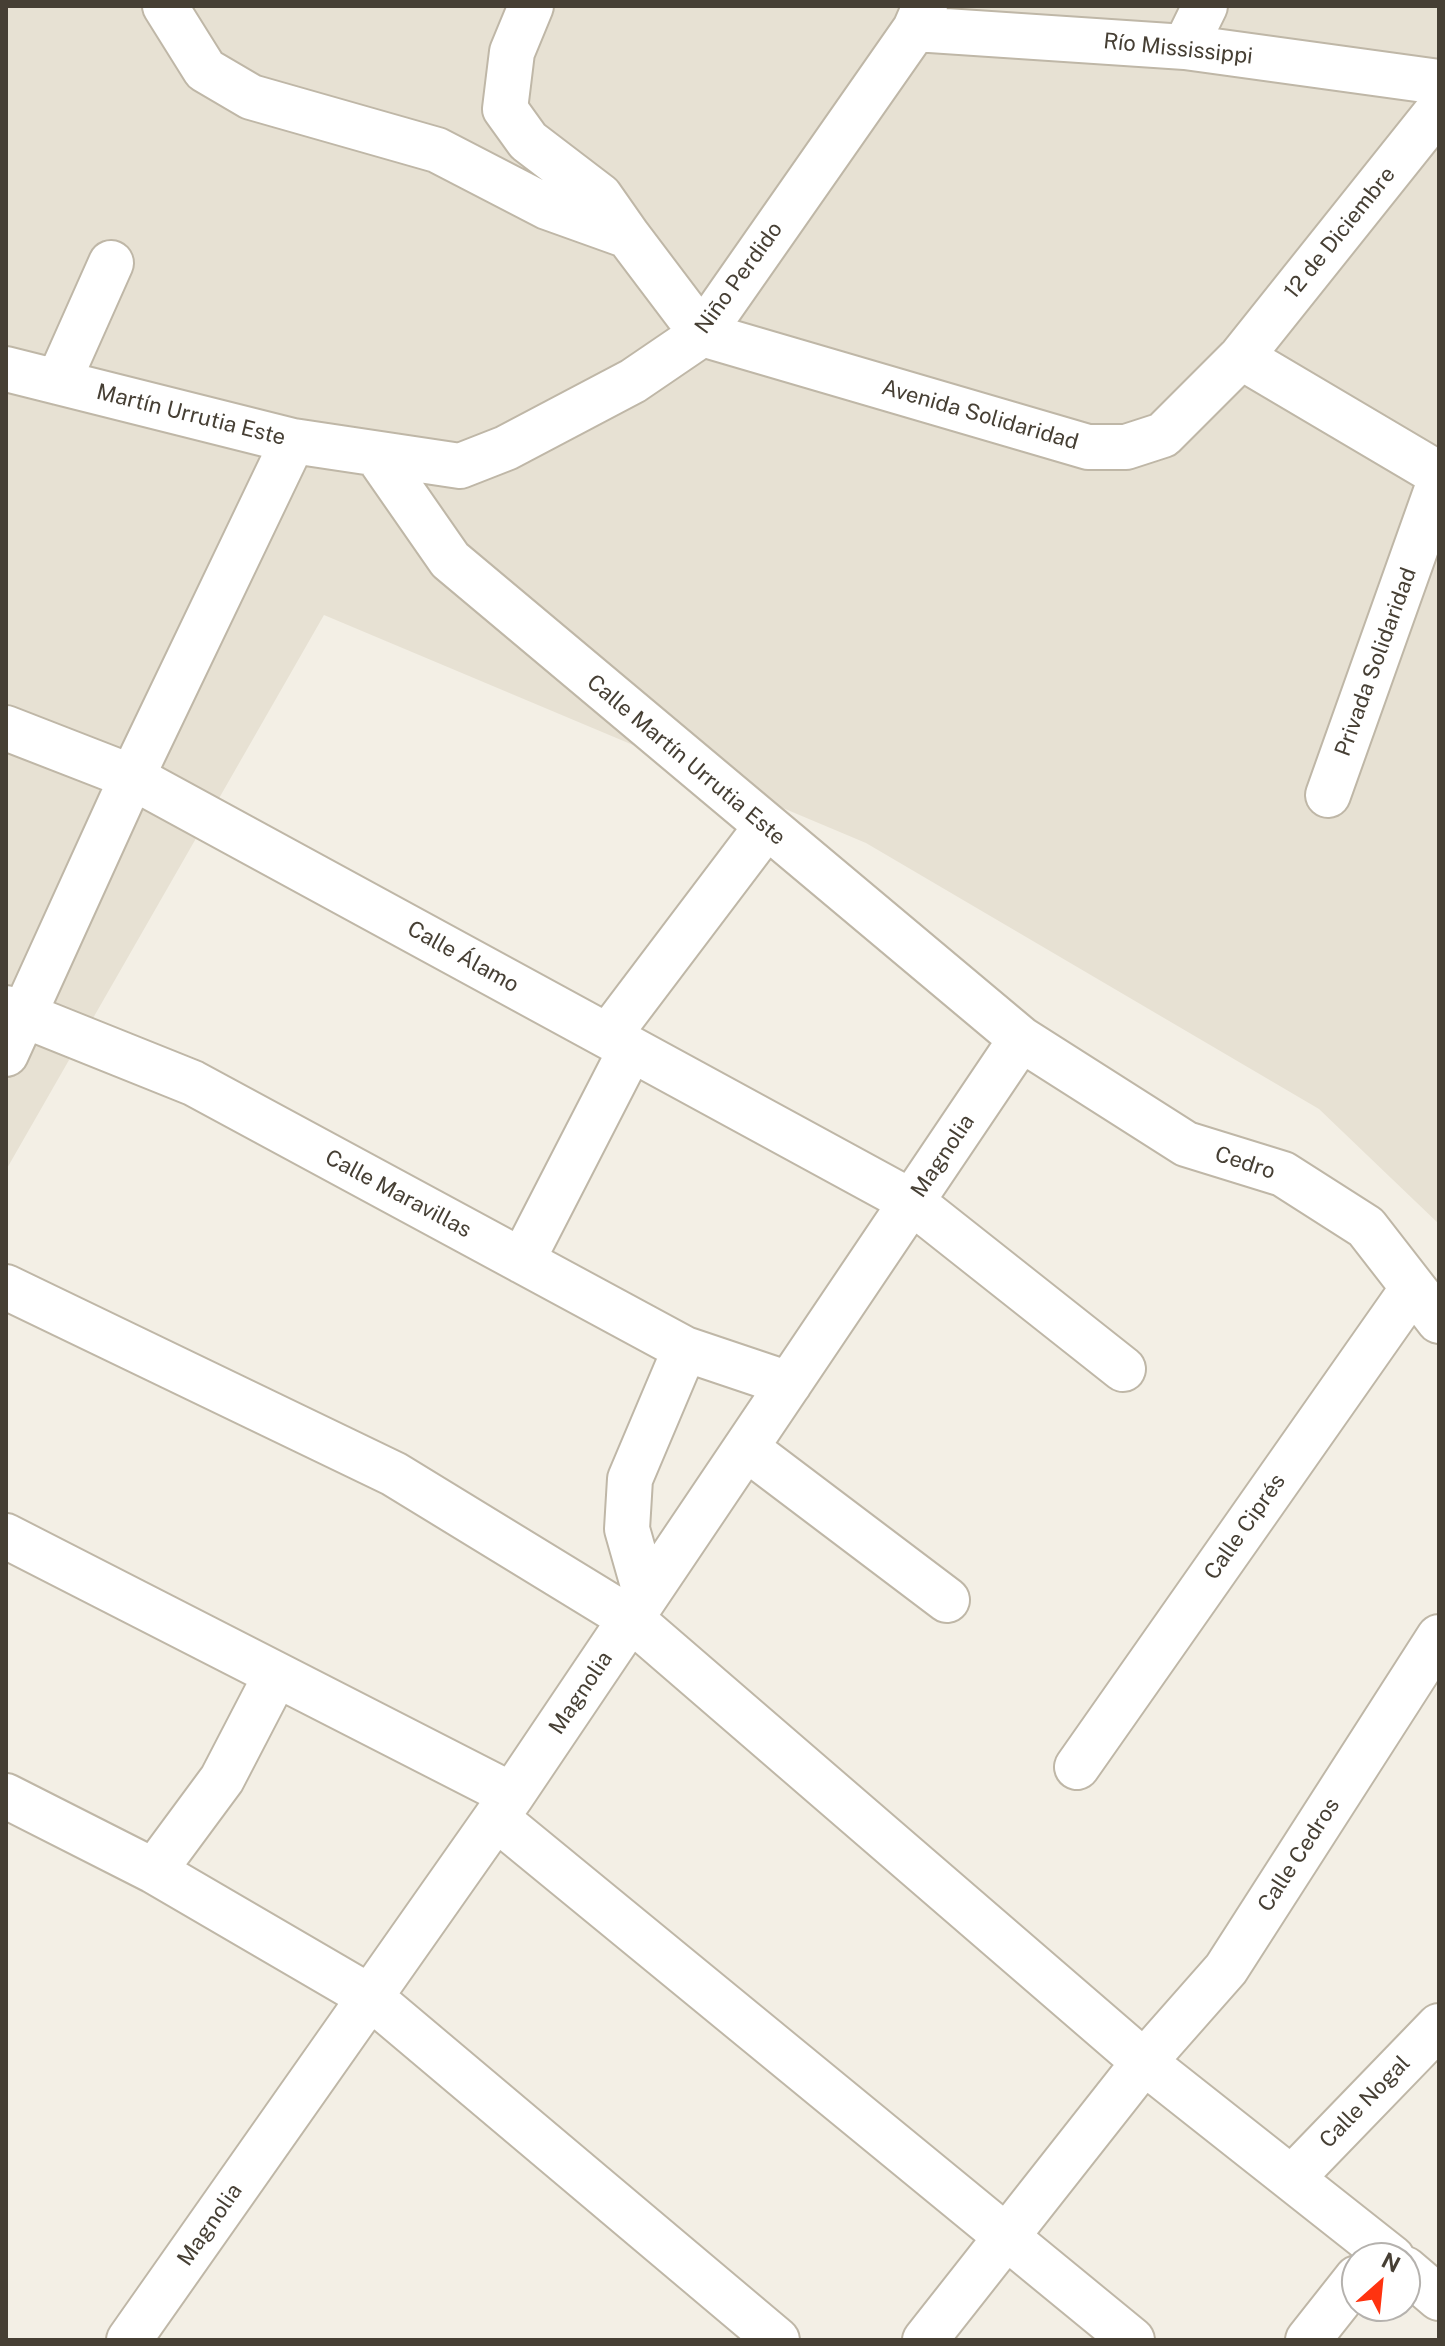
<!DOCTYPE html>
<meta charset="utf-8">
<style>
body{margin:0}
#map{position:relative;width:1445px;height:2346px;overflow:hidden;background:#f3efe5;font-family:"Public Sans",sans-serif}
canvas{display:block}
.frame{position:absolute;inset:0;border:8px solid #463f34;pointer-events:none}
.north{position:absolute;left:1341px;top:2242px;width:80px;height:80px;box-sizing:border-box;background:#fff;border:2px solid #b5b2ae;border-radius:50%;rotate:27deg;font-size:22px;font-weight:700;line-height:32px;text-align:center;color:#463f34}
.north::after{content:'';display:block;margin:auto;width:28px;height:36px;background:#ff3310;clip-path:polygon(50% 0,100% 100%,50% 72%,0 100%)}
</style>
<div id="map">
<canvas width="1445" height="2346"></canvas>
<div class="frame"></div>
<div class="north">N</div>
</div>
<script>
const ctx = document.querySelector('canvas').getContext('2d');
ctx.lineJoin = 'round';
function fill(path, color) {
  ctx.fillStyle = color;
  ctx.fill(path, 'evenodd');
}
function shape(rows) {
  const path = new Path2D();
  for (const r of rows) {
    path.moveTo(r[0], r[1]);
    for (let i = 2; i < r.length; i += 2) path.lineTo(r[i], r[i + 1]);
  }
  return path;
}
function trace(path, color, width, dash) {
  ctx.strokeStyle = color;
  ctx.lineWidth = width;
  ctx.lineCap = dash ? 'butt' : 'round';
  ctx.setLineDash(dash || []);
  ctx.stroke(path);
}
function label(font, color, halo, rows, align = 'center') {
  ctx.font = font + ' "Public Sans",sans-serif';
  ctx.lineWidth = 8;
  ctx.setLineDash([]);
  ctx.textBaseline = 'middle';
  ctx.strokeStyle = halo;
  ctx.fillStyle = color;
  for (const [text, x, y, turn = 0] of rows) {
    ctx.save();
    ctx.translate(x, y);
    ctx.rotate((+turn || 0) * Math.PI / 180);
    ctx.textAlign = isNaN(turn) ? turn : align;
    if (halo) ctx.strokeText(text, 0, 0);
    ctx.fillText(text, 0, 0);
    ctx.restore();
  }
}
fill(shape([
 [6,6,1439,6,1439,1224,1319,1109,866,843,324,615,6,1170]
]), '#e7e1d3');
const minor = shape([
 [165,6,205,70,251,97,437,150,547,207,628,236,702,334,1088,447,1126,447,1163,435,1241,357,1439,109],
 [531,6,512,52,505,109,528,141,600,196,628,236],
 [915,29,1185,47,1439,82],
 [1185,47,1205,6],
 [1241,357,1439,474],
 [6,369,293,441,460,466,506,448,633,381,702,334,915,29,925,6],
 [58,382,111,263],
 [377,455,450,560,1021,1039,1186,1144,1283,1174,1366,1227,1439,1321],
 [6,728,132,777,912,1202,1123,1369],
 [1328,795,1439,483],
 [6,1008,193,1083,685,1349,789,1384],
 [608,1036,766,827],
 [6,1054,132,777,293,441],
 [522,1261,631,1049],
 [6,1287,394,1474,631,1619,1144,2062,1392,2258],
 [746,1448,947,1600],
 [6,1536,512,1795],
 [646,1596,627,1529,630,1479,685,1349],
 [1077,1767,1413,1288],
 [6,1796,154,1871,370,1997,777,2340],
 [496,1818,1132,2340],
 [154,1871,222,1779,276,1675],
 [1292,2178,1439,2026],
 [1405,2269,1439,2298],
 [129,2340,512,1795,1021,1039],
 [925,2340,1144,2062,1226,1969,1439,1637],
 [1308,2340,1357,2278]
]);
trace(minor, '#bfb7a7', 48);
trace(minor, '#fff', 44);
label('22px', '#463f34', '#fff', [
 ["Río Mississippi",1178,49,6],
 ["12 de Diciembre",1340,233,-51],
 ["Niño Perdido",739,278,-54],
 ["Martín Urrutia Este",191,415,14],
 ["Avenida Solidaridad",980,415,16],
 ["Privada Solidaridad",1376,662,-70],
 ["Calle Martín Urrutia Este",686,760,40],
 ["Calle Álamo",463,957,29],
 ["Magnolia",943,1156,-56],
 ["Cedro",1245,1163,18],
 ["Calle Maravillas",398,1194,28],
 ["Calle Ciprés",1245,1527,-55],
 ["Magnolia",581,1693,-56],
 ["Calle Cedros",1299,1855,-57],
 ["Calle Nogal",1365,2102,-46],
 ["Magnolia",210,2225,-55]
]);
</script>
